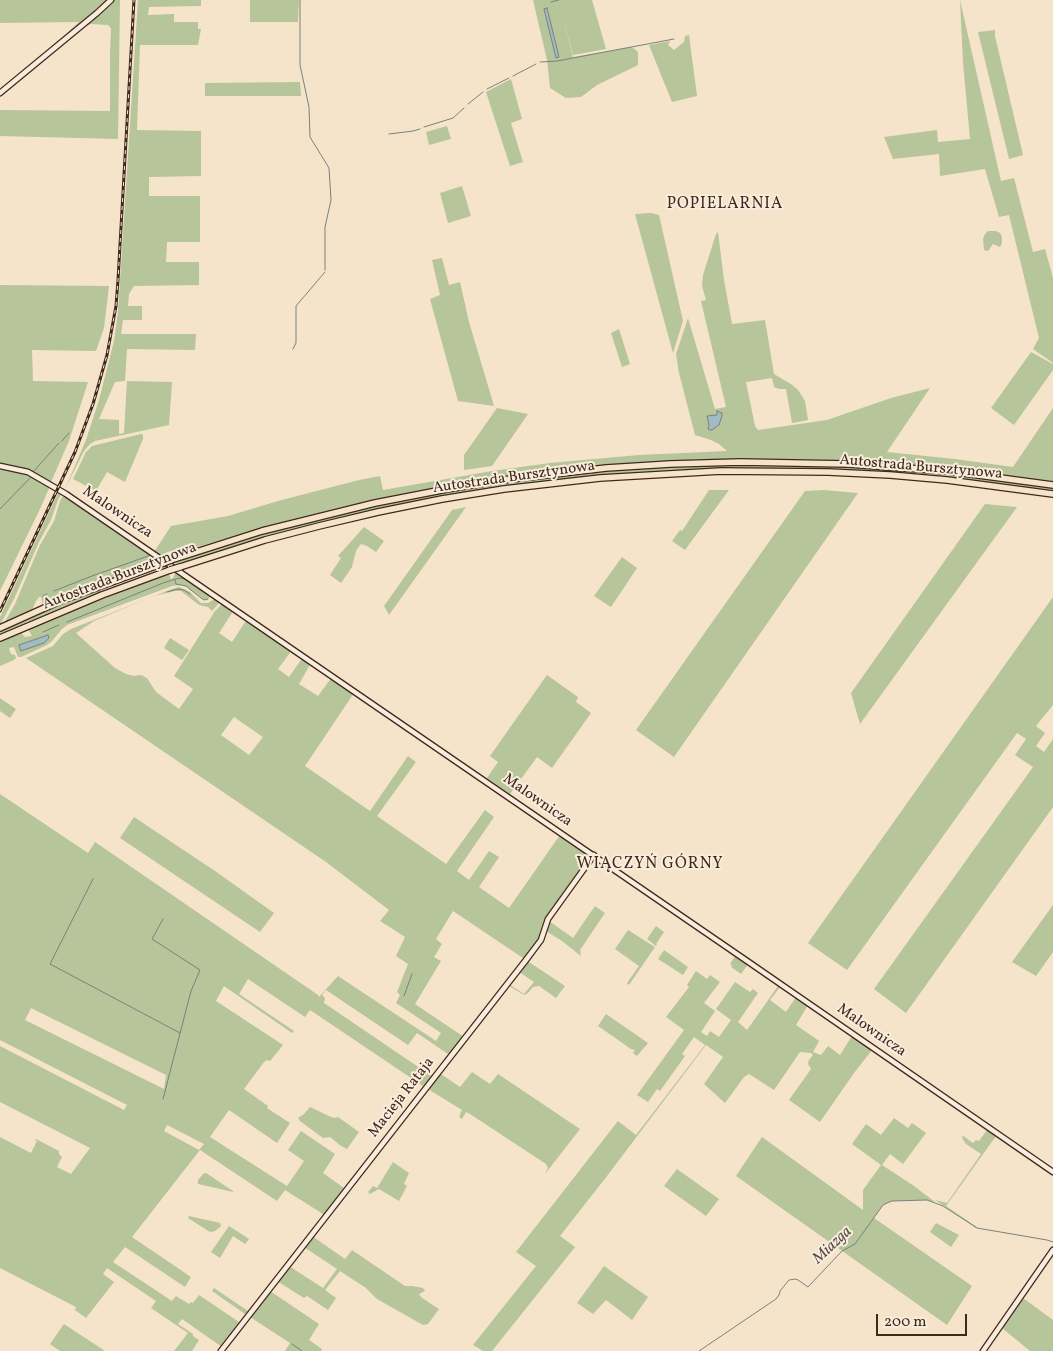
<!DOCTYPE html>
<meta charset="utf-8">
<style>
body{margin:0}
#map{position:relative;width:1053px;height:1351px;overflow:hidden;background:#f5e4c9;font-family:Vollkorn,serif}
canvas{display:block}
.scale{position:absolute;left:876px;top:1314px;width:91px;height:22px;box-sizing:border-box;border:2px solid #41281d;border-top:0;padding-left:6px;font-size:15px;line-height:18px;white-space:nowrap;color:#41281d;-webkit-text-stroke:4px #f8eddc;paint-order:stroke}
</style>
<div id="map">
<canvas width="1053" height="1351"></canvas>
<div class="scale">200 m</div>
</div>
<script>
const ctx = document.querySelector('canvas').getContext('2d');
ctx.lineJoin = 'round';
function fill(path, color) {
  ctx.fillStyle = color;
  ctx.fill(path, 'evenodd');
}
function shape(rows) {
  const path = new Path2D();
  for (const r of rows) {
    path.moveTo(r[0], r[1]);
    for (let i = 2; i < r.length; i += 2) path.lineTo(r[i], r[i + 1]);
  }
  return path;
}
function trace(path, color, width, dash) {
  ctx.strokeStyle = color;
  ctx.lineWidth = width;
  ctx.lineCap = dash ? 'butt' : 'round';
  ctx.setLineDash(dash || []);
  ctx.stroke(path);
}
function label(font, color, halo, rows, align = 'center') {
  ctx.font = font + ' Vollkorn,serif';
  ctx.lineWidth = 4;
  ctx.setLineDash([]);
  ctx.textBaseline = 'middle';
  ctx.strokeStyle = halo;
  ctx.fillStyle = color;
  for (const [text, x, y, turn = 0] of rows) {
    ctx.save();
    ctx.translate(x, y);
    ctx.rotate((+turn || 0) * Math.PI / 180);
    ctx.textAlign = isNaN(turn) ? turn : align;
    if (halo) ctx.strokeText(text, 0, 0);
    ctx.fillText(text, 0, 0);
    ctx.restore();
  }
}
fill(shape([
 [0,0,109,0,56,45,53,46,79,22,0,23],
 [114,0,120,0,118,139,0,136,0,110,110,111,110,55,111,28,108,25,91,24,87,26],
 [138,0,201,0,201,6,149,7,148,15,174,14,174,22,198,22,198,29,201,29,198,45,140,45,137,130,201,131,201,176,149,177,149,196,200,196,200,242,167,242,166,262,199,262,199,285,134,286,129,294,128,306,142,306,142,320,123,320,121,334,196,334,195,350,127,349,125,381,115,382,99,419,119,420,119,434,124,433,127,381,172,382,169,425,95,441,90,444,84,451,65,489,86,440,99,400,114,341,118,312],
 [250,0,299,0,298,22,250,22],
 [533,0,592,0,606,49,573,55,562,14,573,57,632,47,638,52,638,65,597,85,581,97,566,98,550,88,547,60],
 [960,0,1001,181,1014,178,1033,252,1045,249,1053,278,1053,363,1033,349,1039,338,1009,215,999,217,985,169,940,176,939,154,893,159,884,137,937,130,938,142,970,139,963,62],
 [995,30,995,36,1023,155,1009,159,978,32],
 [689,35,697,96,672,102,649,45,670,41,668,45,674,50,684,42,685,36],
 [511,79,522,119,511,123,523,162,510,166,486,92],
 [300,82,301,96,205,96,205,83],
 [447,126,451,139,429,145,426,132],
 [462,186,471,216,448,223,440,193],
 [651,213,659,215,683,321,673,353,635,214],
 [988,231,996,231,1000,233,1002,237,1002,243,1000,247,993,244,988,251,984,250,983,239,985,234],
 [718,232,724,280,732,324,765,320,774,374,791,384,798,390,805,401,808,420,792,423,786,389,779,389,774,387,772,378,746,382,755,426,758,430,827,420,891,398,930,388,887,452,955,459,1013,467,1053,408,1053,482,951,469,830,460,706,459,606,465,517,475,434,488,364,502,286,521,197,547,172,556,170,551,166,553,166,557,163,558,154,552,171,526,228,516,278,501,359,480,380,476,383,490,492,471,550,463,639,455,727,451,719,444,711,440,695,435,679,373,676,354,688,318,715,409,726,407,701,301,706,300,702,286,703,275,716,234],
 [442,258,449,285,460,282,469,322,494,406,458,401,430,299,440,295,432,260],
 [0,285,109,286,104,328,96,351,32,350,33,381,88,382,69,441,51,482,27,470,0,465],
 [619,329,630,364,622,367,611,333],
 [1031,352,1053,364,1053,370,1014,425,991,408],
 [497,408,528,414,492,466,464,470,464,455],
 [141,434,143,435,143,439,125,482,107,472,96,491,73,479,86,452,92,446],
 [716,464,820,465,951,474,1053,487,1053,492,921,476,650,472,404,505,182,563,182,562,176,564,175,563,180,561,180,559,269,531,313,520,402,499,459,489,516,480,617,470],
 [0,467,25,472,50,486,40,509,0,591],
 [709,490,729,490,685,550,672,541,680,530,682,531],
 [823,490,858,493,674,757,636,730,805,491],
 [59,491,62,493,58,500,51,520,39,542,14,599,0,625,0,617],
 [64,494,210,595,210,597,206,600,204,600,187,587,181,585,172,586,67,625,61,630,52,641,47,645,21,657,18,657,14,647,9,648,11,654,15,655,16,658,14,660,0,666,0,630,15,604,40,545,54,521,60,501],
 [149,557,154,558,175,573,173,578,171,579,169,574,127,589,28,629,32,636,25,637,22,634,26,622,30,621,31,622,101,593,99,588,32,615,31,618,28,619,36,601,39,597,41,597,43,605,150,564],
 [985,504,1017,507,860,724,851,693],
 [466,507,389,615,384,606,452,510],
 [364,527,384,541,376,552,367,546,361,544,356,551,352,567,341,583,330,575,341,558,338,556],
 [622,557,637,568,611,607,594,596],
 [179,587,190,592,201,603,208,603,216,598,220,602,212,611,208,607,199,605,181,591,175,591,154,596,94,621,76,633,115,668,126,674,134,676,141,675,147,678,156,692,179,709,193,689,174,676,215,611,223,603,234,610,219,633,232,642,247,619,292,650,278,669,289,677,303,657,311,663,299,684,318,696,332,677,354,693,305,766,370,811,408,756,416,762,377,816,446,864,485,810,494,817,457,871,469,880,489,851,499,857,479,887,509,908,560,835,568,842,569,841,590,855,590,857,566,892,538,942,521,965,519,964,523,958,453,911,436,939,442,944,434,957,441,961,415,1004,464,1037,439,1069,437,1069,448,1054,417,1033,408,1045,326,990,322,995,325,998,324,1003,433,1077,416,1098,415,1097,423,1086,310,1010,305,1017,248,979,239,994,294,1031,292,1033,224,986,216,1001,283,1045,270,1061,267,1060,264,1062,244,1089,268,1106,267,1108,290,1123,277,1143,229,1110,210,1137,287,1186,304,1161,288,1150,301,1131,335,1154,323,1173,344,1188,348,1183,349,1184,325,1214,321,1220,320,1220,323,1214,285,1190,277,1201,200,1150,132,1237,191,1277,185,1287,125,1247,113,1262,172,1301,176,1296,189,1304,191,1302,193,1303,199,1295,239,1322,240,1321,241,1323,222,1347,182,1319,178,1324,193,1334,193,1336,199,1340,192,1351,174,1351,188,1333,151,1308,156,1301,107,1268,103,1274,114,1282,86,1318,75,1310,76,1307,0,1268,0,1137,31,1153,37,1141,35,1140,36,1139,59,1151,59,1154,62,1157,57,1167,71,1174,90,1148,0,1102,0,1046,124,1110,127,1105,0,1040,0,794,88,853,95,842,318,995,319,997,338,976,436,1041,441,1033,396,1003,400,995,397,992,408,964,396,956,405,937,380,921,389,910,326,862,26,658,53,646,63,634,71,629,172,589],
 [234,717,263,737,249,755,221,735],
 [31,1008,166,1075,164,1089,25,1020],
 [167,1125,204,1144,199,1150,164,1131],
 [1053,597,1053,705,1036,726,1045,733,1036,746,1044,752,1053,739,1053,807,906,1013,874,989,1033,767,1015,755,1026,739,1017,733,847,970,808,943],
 [170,638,189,650,182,660,164,648],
 [547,675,578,697,576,702,591,713,552,768,537,757,510,794,487,778,498,762,490,756],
 [0,698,16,709,10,718,0,711],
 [134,817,215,871,274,913,260,932,120,838],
 [1053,905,1053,952,1036,976,1012,962],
 [595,906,605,913,580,950,581,956,562,941,546,931,549,921,573,938],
 [656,926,664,932,656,944,657,945,656,946,647,939],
 [628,930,655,947,629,985,627,983,639,966,615,949],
 [664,950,688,967,683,975,658,959],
 [736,955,748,964,741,974,731,967,732,965,730,964],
 [530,956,533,956,529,962,565,986,556,998,539,986,533,987,528,993,524,995,509,986,509,982,510,985,524,994,534,982,519,972,516,977],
 [696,971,707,979,710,975,720,982,704,1003,715,1011,701,1032,707,1036,710,1031,719,1037,731,1020,716,1009,735,982,750,992,753,989,758,993,738,1022,747,1030,778,986,780,987,770,1000,786,1012,796,997,808,1005,796,1025,819,1041,813,1052,821,1055,828,1046,840,1055,852,1036,872,1050,854,1073,820,1122,789,1100,811,1069,808,1064,809,1060,813,1055,811,1053,800,1052,774,1090,749,1074,744,1077,725,1103,704,1084,723,1057,706,1045,607,1176,560,1236,575,1247,492,1351,483,1351,473,1345,536,1266,516,1252,618,1121,636,1135,705,1045,694,1037,682,1054,685,1056,660,1091,657,1089,648,1102,637,1095,684,1030,666,1017,689,987,687,985],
 [606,1014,648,1043,637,1056,633,1053,635,1050,631,1049,598,1026],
 [445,1066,446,1067,441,1074,460,1087,472,1072,490,1084,498,1074,580,1129,545,1174,548,1168,546,1164,470,1114,466,1112,462,1119,459,1117,462,1110,428,1089],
 [310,1107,331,1117,334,1118,338,1117,359,1132,347,1149,341,1146,330,1137,323,1138,300,1121,298,1118,304,1114],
 [894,1118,908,1128,912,1123,926,1133,903,1164,890,1154,882,1165,914,1186,935,1202,927,1200,892,1201,883,1205,874,1218,972,1286,947,1325,736,1176,762,1137,863,1210,863,1190,881,1165,852,1144,866,1124,881,1135],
 [987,1130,996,1136,946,1206,977,1227,976,1228,935,1200,947,1203,981,1154,966,1144,963,1140,962,1135,973,1143,976,1140,979,1141],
 [393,1162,409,1173,404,1184,407,1186,399,1201,379,1189,370,1194,368,1192,373,1186,377,1188],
 [677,1169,719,1199,706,1216,664,1186],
 [206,1173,233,1191,233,1192,198,1184,198,1180,203,1174],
 [189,1216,220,1223,221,1226,215,1231,210,1232,188,1218],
 [936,1223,959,1235,951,1247,930,1232],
 [229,1226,249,1239,245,1244,233,1236,220,1258,211,1252],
 [312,1236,345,1259,352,1250,405,1286,412,1286,423,1288,425,1291,419,1294,422,1298,439,1309,428,1324,423,1325,377,1299,366,1288,340,1271,325,1290,336,1298,328,1310,307,1296,304,1298,277,1281,289,1266,323,1288,337,1269,304,1247],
 [604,1266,648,1297,632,1320,606,1300,593,1314,577,1303],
 [214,1288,248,1311,256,1302,257,1303,243,1321,241,1320,245,1314,212,1291],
 [270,1291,319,1324,309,1340,322,1349,321,1351,285,1351,290,1343,250,1317],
 [1023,1298,1053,1320,1053,1351,1030,1351,1002,1328],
 [64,1324,105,1351,60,1351,50,1344]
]), '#b6c59a');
const water = shape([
 [547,8,559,57,556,58,544,9,547,8],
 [717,411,722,413,722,416,719,425,712,430,710,430,708,429,709,425,707,416,717,415,717,411],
 [48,635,49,638,44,643,21,651,19,645,48,635]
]);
fill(water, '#a0bcc0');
trace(water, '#7a817f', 1);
trace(shape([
 [300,0,300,65,309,107,310,137,329,168,331,200,325,227,325,270],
 [551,2,559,0],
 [540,62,557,61,674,39],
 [513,76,536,64],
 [487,89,509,78],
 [468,104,483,92],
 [424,127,453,118,464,108],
 [389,134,413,131,420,129],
 [293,349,296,343,296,306,325,272],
 [62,441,69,433],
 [33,472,41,463,59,443],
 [0,509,30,478],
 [175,580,176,584,186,586,201,598,204,600,208,599],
 [54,591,92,576,151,555],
 [167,592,178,589,184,590,190,594],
 [43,596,47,594],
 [67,622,163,583,179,578,186,579],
 [43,632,59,625],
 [93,879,50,964,180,1033],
 [163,919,152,939,200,970,191,991,163,1099],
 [404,996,412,974],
 [292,1344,302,1351],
 [699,1351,776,1299,779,1295,780,1291,789,1280,795,1279,798,1280,808,1287,842,1251,855,1244,883,1205,887,1203,892,1201,927,1200,943,1206,977,1228,1047,1240,1053,1242]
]), '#7a817f', 1);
const secondary = shape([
 [0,93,97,13,111,0],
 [0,466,28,472,66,494,750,963,1053,1172],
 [221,1351,526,960,541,940,548,919,594,855],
 [983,1351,1053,1250]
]);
const highway = shape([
 [171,560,262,531,375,503,447,489,503,480,606,468,670,464,740,462,848,464,948,471,1053,485],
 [180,567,265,540,319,526,378,512,442,499,504,489,600,478,721,471,828,472,890,475,947,480,1053,494],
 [0,628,60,601,161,564],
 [0,638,102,595,170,570]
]);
trace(secondary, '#41281d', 7);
trace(highway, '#41281d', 8);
trace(secondary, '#f8eddc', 4.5);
trace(highway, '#f5e4c9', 5.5);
const rail = shape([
 [0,611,75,452,93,404,107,355,116,306,118,280,134,0]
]);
trace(rail, '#41281d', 3);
trace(rail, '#f8eddc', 1, [4]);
const highwayBridge = shape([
 [161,564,171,560],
 [170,570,180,567]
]);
trace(highwayBridge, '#41281d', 8, []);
trace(highwayBridge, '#f5e4c9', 5.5);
label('15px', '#41281d', '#f8eddc', [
 ["Autostrada Bursztynowa",921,468,5],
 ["Autostrada Bursztynowa",514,478,-8],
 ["Malownicza",117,513,34],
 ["Autostrada Bursztynowa",120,577,-21],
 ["Malownicza",537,801,35],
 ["Malownicza",871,1031,35],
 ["Macieja Rataja",402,1098,-52]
]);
ctx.letterSpacing = '1px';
label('16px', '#41281d', '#f8eddc', [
 ["POPIELARNIA",725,205],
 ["WIĄCZYŃ GÓRNY",650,865]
]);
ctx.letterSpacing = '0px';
label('italic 16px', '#594d46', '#f8eddc', [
 ["Miazga",833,1246,-43]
]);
</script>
